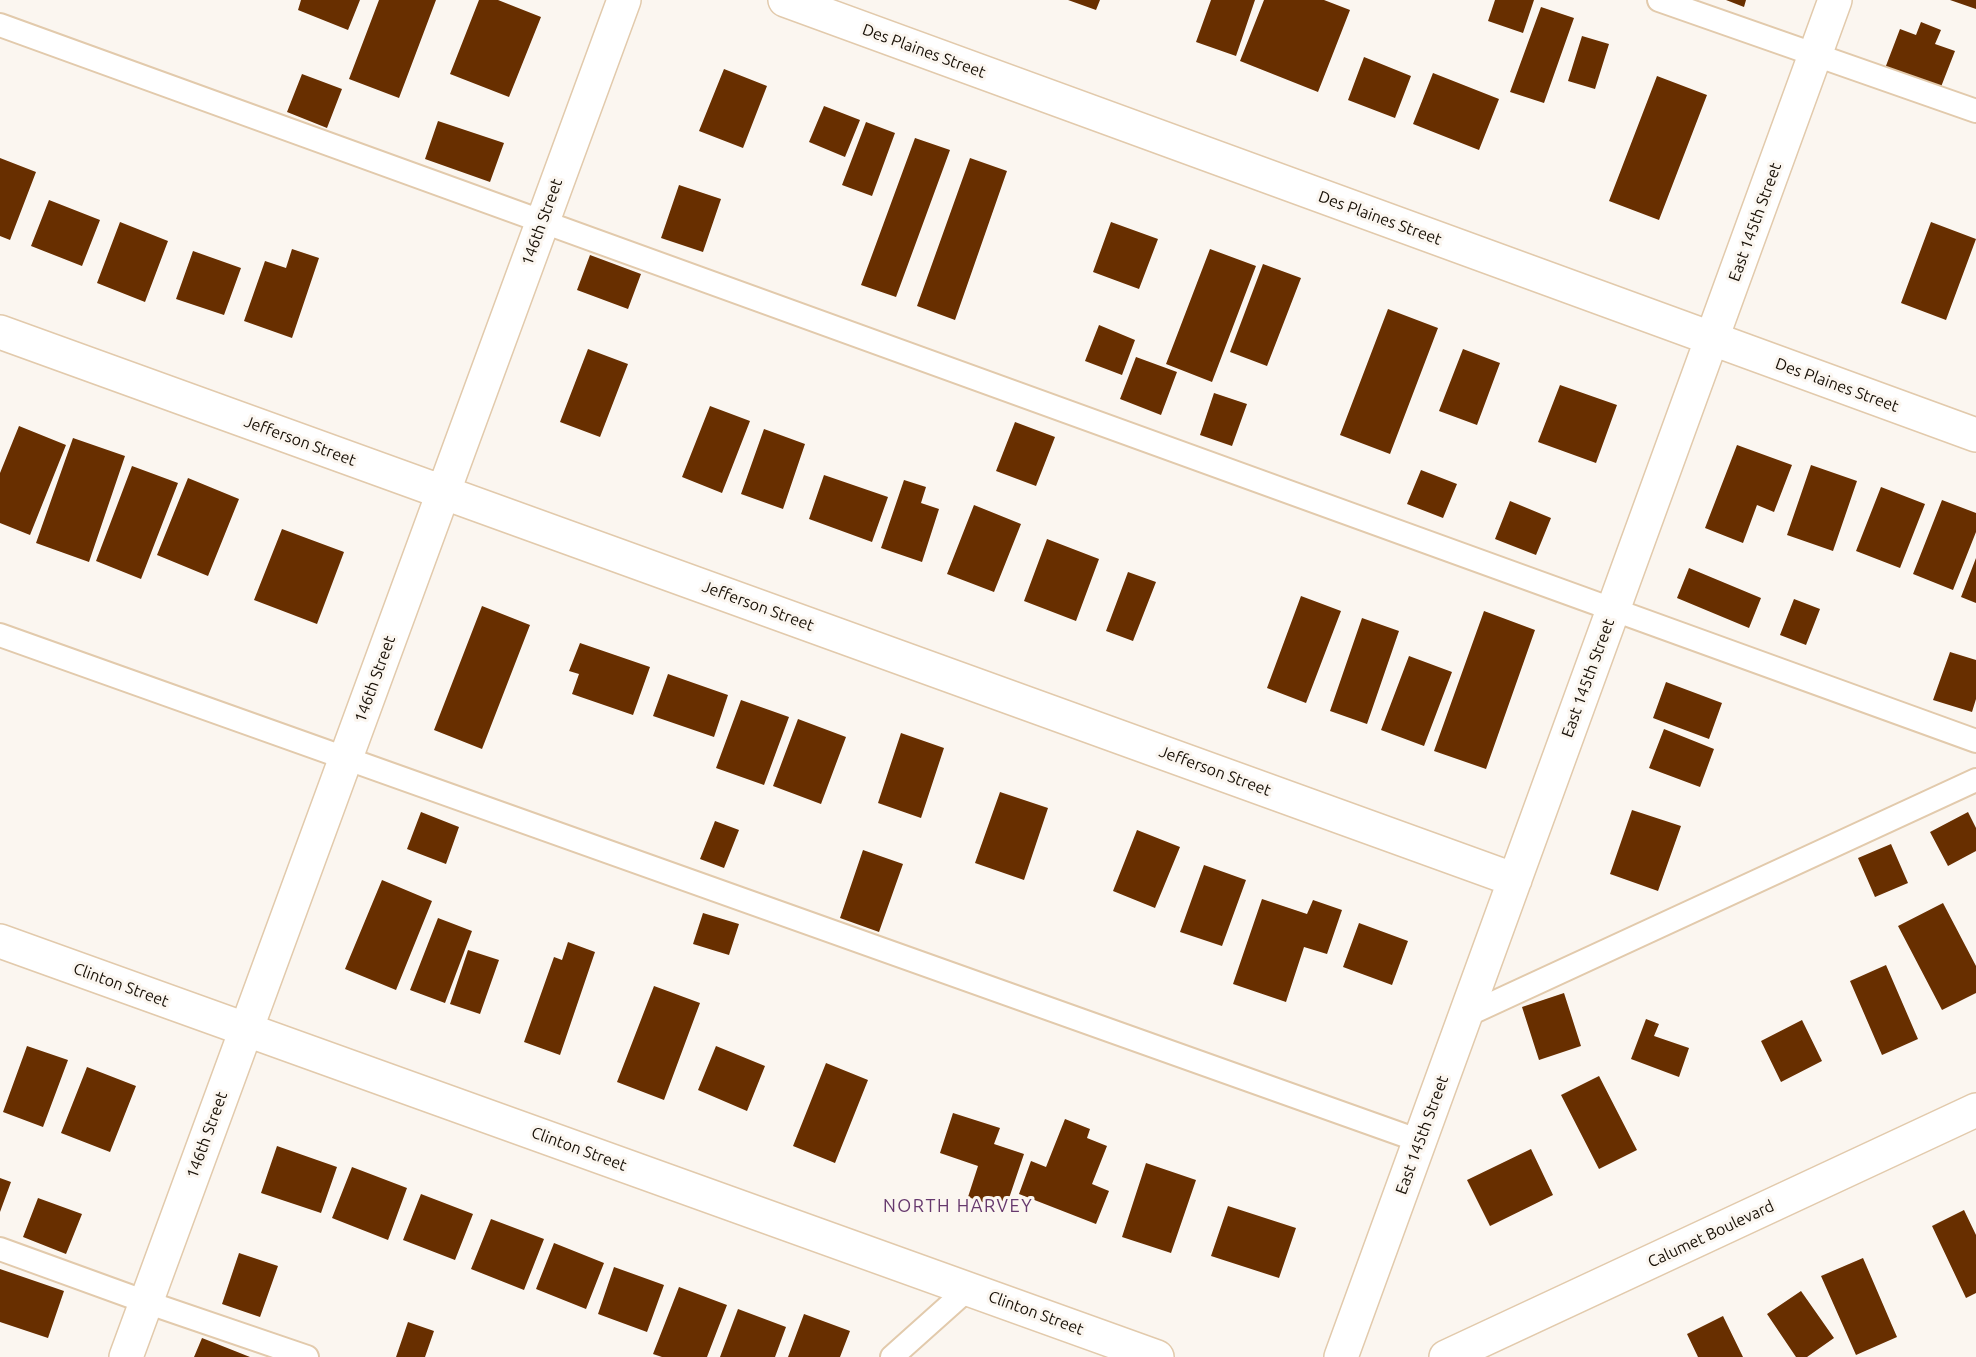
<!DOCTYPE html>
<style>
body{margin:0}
canvas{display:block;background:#fbf6f0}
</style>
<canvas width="1976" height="1357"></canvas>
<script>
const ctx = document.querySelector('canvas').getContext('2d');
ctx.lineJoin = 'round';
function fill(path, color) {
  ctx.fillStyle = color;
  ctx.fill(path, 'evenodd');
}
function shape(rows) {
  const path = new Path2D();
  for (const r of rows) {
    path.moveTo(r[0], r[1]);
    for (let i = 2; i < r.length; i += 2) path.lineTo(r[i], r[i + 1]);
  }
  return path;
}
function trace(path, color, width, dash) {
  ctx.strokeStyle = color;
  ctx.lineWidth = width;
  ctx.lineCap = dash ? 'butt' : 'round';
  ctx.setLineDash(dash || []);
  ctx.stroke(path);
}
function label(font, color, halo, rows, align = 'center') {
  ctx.font = font + ' Ubuntu,sans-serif';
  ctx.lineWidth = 6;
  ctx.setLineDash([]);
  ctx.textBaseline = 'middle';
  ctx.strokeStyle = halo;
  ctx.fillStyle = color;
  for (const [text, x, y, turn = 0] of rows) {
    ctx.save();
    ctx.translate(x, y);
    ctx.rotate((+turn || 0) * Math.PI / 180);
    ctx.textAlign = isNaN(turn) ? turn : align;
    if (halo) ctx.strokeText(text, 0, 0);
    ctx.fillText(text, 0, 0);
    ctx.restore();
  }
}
fill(shape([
 [301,0,360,0,348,30,298,10],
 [379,0,436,0,399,98,349,79],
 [479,0,498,0,541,17,509,97,450,74],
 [1068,0,1100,0,1096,10],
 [1211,0,1255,0,1236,56,1196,42],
 [1264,0,1324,0,1350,10,1318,92,1240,61],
 [1495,0,1534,0,1523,33,1488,21],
 [1726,0,1746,0,1744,7],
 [1950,0,1976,0,1976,9],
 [1541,7,1574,18,1544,103,1510,92],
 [1921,22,1941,30,1935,44,1955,51,1939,92,1884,71,1900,29,1916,35],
 [1582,36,1609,44,1595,89,1568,81],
 [1364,57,1411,76,1395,118,1348,100],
 [724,69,767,86,743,148,699,131],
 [1433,73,1499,99,1479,150,1413,124],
 [302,74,342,89,327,128,287,112],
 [1657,76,1707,95,1659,220,1609,201],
 [824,106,860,120,845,157,809,142],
 [438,121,504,143,490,182,425,159],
 [866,122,895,133,872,196,842,185],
 [915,138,950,150,896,297,861,285],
 [0,158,36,172,10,240,0,236],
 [970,158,1007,171,955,320,917,306],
 [679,185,721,199,703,252,661,238],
 [49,200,100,220,82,266,31,246],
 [120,222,168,241,145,302,97,283],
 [1111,222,1158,239,1139,289,1093,272],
 [1931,222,1976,239,1946,320,1901,303],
 [292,249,319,258,292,338,244,321,265,261,286,268],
 [1210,249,1256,266,1212,382,1166,364],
 [193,251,241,268,224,315,176,299],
 [590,255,641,274,628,309,577,290],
 [1263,264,1301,278,1267,366,1230,352],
 [1388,309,1438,328,1390,454,1340,435],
 [1099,325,1135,340,1122,375,1085,361],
 [588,349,628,364,600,437,560,422],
 [1463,349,1500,363,1477,425,1439,411],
 [1136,357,1177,372,1161,415,1120,399],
 [1560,385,1617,405,1596,463,1538,442],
 [1214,393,1247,404,1232,446,1200,435],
 [710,406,750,421,722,493,682,477],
 [1015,422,1055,437,1036,486,996,471],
 [19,426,66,445,30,535,0,523,0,473],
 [764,429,805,444,783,509,741,494],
 [73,438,125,456,89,562,36,543],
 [1737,445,1792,465,1774,512,1757,505,1743,543,1705,528],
 [1811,465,1857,481,1833,551,1787,535],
 [132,466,178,483,141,579,96,561],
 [1421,470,1457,484,1443,518,1407,504],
 [824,475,888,497,872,542,809,519],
 [188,478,239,499,208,576,157,555],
 [904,480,926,487,921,503,939,509,922,562,881,548],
 [1881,487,1925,504,1900,568,1856,551],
 [1942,500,1976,513,1976,532,1953,590,1913,574],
 [1510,501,1551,518,1536,555,1495,539],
 [974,505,1021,524,994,592,947,574],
 [282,529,344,552,317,624,254,600],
 [1047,539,1099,559,1076,621,1024,601],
 [1976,558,1976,603,1961,597],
 [1689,568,1761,598,1749,628,1677,598],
 [1128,572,1156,582,1133,641,1106,631],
 [1301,596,1341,611,1306,703,1267,688],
 [1794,599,1820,609,1806,645,1780,635],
 [482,606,530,625,482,749,434,730],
 [1484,611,1535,630,1486,769,1434,751],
 [1362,618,1399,631,1367,724,1330,711],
 [580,643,650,667,633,715,572,694,579,674,569,671],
 [1950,652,1976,660,1976,699,1972,712,1933,700],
 [1409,656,1452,672,1424,746,1381,730],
 [668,674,728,695,714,737,653,716],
 [1666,682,1722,703,1709,739,1653,718],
 [741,700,789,717,764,785,716,768],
 [798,719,846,737,821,804,773,786],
 [1664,729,1714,749,1700,787,1649,768],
 [901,733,944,748,921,818,878,803],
 [1000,792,1048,808,1024,880,975,863],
 [1632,810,1681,826,1658,891,1610,874],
 [421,812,459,827,446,864,407,849],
 [1968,812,1976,828,1976,851,1948,866,1930,832],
 [715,821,739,830,724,868,700,859],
 [1137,830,1180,847,1155,908,1113,891],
 [1891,844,1908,883,1875,897,1858,858],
 [863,850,903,864,879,932,840,918],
 [1204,865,1246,880,1222,946,1180,932],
 [382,880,432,901,396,990,345,969],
 [1262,899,1307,914,1313,900,1342,910,1327,954,1304,947,1286,1002,1233,984],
 [1943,903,1976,966,1976,993,1942,1010,1898,926],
 [703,913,739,924,729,955,693,944],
 [438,918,472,931,445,1003,410,990],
 [1359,923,1408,941,1392,985,1343,967],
 [568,942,595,952,560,1055,524,1042,554,957,562,960],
 [468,950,499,960,480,1014,450,1004],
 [1886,965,1918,1039,1882,1055,1850,981],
 [654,986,700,1003,664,1100,617,1082],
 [1564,993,1581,1046,1539,1060,1522,1007],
 [1646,1019,1659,1024,1654,1036,1689,1048,1679,1077,1631,1059],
 [1802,1020,1822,1061,1781,1082,1761,1041],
 [27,1046,68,1060,43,1127,3,1112],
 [716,1046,765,1066,747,1111,698,1090],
 [826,1063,868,1080,835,1163,793,1146],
 [87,1067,136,1086,110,1152,61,1133],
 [1599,1076,1637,1150,1599,1169,1561,1095],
 [953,1113,1000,1128,994,1144,1024,1154,1005,1210,968,1197,978,1166,940,1153],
 [1065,1119,1090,1129,1087,1138,1107,1146,1092,1184,1109,1191,1096,1224,1019,1194,1031,1161,1046,1167],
 [277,1146,337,1167,321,1213,261,1193],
 [1531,1149,1553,1195,1490,1226,1467,1180],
 [1146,1163,1196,1180,1171,1253,1122,1237],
 [352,1167,407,1188,388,1240,332,1218],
 [0,1178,11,1182,0,1212],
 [421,1194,473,1214,455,1260,403,1240],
 [38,1198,82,1214,66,1254,23,1237],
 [1228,1206,1296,1228,1279,1278,1211,1256],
 [1964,1210,1976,1235,1976,1293,1966,1298,1932,1226],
 [491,1219,544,1239,524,1290,471,1269],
 [554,1243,604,1263,586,1309,536,1289],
 [239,1253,278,1266,260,1317,222,1304],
 [1863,1258,1897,1337,1856,1355,1821,1276],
 [614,1267,664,1285,647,1332,598,1314],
 [0,1269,64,1291,48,1338,0,1322],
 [679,1287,727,1305,707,1357,662,1357,653,1354],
 [1801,1291,1834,1338,1807,1357,1796,1357,1767,1314],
 [738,1309,786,1327,775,1357,720,1357],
 [804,1314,850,1331,840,1357,788,1357],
 [1723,1316,1743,1357,1698,1357,1687,1334],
 [408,1322,434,1331,425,1357,396,1357],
 [202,1338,250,1357,194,1357]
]), '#682f00');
const lane = shape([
 [1659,0,1976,111],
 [0,25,1976,741],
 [0,635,1420,1141],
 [1465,1016,1976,780],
 [0,1249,146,1302,307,1357],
 [892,1357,968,1289]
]);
const street = shape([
 [785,0,1976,435],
 [0,332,1515,880],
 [0,941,1157,1357],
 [126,1357,624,0],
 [1341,1357,1835,0],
 [1446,1357,1976,1110]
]);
trace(lane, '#e2caac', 26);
trace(street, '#e2caac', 36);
trace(lane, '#fff', 22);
trace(street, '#fff', 33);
label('16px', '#170f05', '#fbf6f0', [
 ["Des Plaines Street",924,51,20],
 ["Des Plaines Street",1380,218,20],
 ["146th Street",542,222,-70],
 ["East 145th Street",1755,222,-70],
 ["Des Plaines Street",1837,385,20],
 ["Jefferson Street",300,441,20],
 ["Jefferson Street",758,606,20],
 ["East 145th Street",1588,678,-70],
 ["146th Street",375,679,-70],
 ["Jefferson Street",1215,771,20],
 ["Clinton Street",121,985,20],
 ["146th Street",207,1135,-70],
 ["East 145th Street",1422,1135,-70],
 ["Clinton Street",579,1149,20],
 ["Calumet Boulevard",1711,1234,-25],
 ["Clinton Street",1036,1313,20]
]);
ctx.letterSpacing = '1.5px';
label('18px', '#66386d', '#fbf6f0', [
 ["NORTH HARVEY",958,1206]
]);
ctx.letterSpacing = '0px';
</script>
